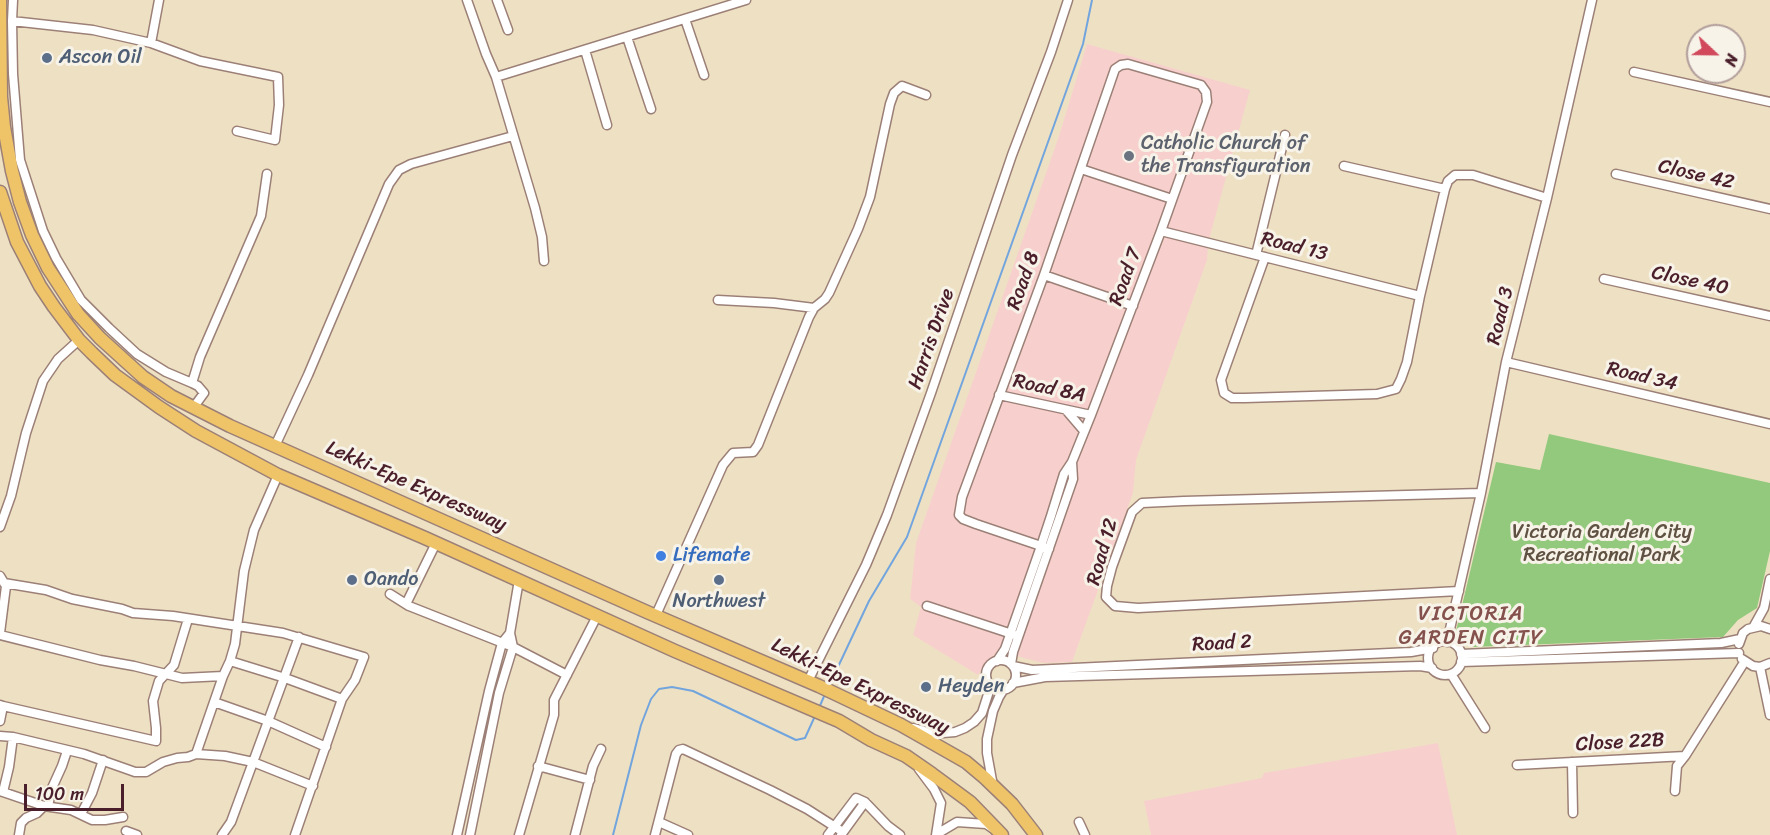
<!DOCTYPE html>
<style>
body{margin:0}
#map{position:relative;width:1770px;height:835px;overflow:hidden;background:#eee1c3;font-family:Sriracha,sans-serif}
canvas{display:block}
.north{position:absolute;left:1686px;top:24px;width:60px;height:60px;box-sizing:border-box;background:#f7f3e8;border:2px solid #b29e9c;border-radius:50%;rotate:112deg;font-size:16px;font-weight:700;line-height:24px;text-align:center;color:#4a1f2b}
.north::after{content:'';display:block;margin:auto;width:21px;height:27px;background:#d1495b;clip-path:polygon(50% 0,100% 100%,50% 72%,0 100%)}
.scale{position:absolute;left:24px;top:784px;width:100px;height:27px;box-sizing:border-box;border:3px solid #4a1f2b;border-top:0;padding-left:8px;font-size:18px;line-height:21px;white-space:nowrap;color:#4a1f2b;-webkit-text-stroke:4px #f7f3e8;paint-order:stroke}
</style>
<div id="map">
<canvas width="1770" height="835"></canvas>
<div class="north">N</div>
<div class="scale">100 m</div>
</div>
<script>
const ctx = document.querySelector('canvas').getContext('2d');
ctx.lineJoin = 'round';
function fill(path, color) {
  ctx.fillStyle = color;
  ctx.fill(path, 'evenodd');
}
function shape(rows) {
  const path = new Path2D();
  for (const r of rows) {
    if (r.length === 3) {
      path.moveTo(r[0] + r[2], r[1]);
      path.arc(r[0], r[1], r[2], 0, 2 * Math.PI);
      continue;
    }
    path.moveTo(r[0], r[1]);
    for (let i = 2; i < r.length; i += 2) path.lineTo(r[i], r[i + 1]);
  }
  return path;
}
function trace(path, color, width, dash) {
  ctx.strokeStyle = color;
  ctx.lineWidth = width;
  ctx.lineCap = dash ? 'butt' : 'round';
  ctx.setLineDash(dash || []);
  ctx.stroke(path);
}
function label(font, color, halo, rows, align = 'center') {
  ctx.font = font + ' Sriracha,sans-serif';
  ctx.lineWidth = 6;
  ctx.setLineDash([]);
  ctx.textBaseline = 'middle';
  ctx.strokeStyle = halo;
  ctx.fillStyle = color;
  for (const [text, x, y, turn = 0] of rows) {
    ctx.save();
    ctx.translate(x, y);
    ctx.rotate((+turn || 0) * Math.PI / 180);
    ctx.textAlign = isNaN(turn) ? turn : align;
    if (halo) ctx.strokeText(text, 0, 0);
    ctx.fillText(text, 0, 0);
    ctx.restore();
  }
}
fill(shape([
 [1087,44,1250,90,1208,243,1207,260,1136,460,1133,493,1072,662,1043,663,1001,652,994,655,988,661,978,675,913,635,921,607,910,599,916,543,1059,136],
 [1438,743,1457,835,1151,835,1144,801,1262,778,1264,773]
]), '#f7d0cd');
fill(shape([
 [1549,434,1770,483,1770,551,1757,608,1738,620,1723,637,1473,647,1456,631,1496,462,1540,470]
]), '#93c97c');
trace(shape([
 [829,686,869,601,907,537,1083,44,1092,0],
 [819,708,825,694],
 [613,835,641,725,651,699,659,689,672,687,693,691,796,740,805,738,815,716]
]), '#72a4dd', 2);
const minor = shape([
 [13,0,12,21,13,74,20,160,43,231,56,258,81,300,109,328,137,354,166,372,192,383],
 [467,0,486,54,496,77,535,208,542,237,544,261],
 [497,0,508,30],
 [685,19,704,75],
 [12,21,93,30,151,43,159,0],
 [627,37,651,109],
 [151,43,200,61,278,77,279,105,275,140,237,131],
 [585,50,607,125],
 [1634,72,1770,102],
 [496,77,746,0],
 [1344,166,1445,189],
 [1081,169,1172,199],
 [1616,174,1770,209],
 [1161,231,1420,296],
 [1256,255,1285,135],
 [1265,257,1221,380,1224,393,1232,398,1245,398,1377,394,1396,389,1401,379,1407,362,1420,296,1445,189,1448,181,1455,175,1473,175,1547,198],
 [1044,275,1133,306],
 [1604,279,1770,316],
 [718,300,774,303,814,308],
 [1506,362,1770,424],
 [999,395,1091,415],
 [193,408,204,393,198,386,192,383,200,357,261,216,267,174],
 [1066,410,1084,431],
 [275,446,308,375,389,184,399,170,411,164,513,136],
 [0,527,11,496,26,433,43,381,58,359,79,340],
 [0,576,6,586,0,633],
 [4,583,46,590,72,599,122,609,133,613,173,616,283,633,364,657,355,680,342,699,295,835],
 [1459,591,1138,608,1115,606,1106,597,1107,586,1112,567,1132,512,1142,503,1184,501,1481,493],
 [390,594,409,606,513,647,567,675],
 [406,604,436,543],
 [927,606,1015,635],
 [656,615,723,465,733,453,753,452,758,445,809,317,814,308,825,299,829,293,858,229,870,197,890,104,894,93,902,86,926,95],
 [1754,626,1764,608,1770,579],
 [0,635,100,660,134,666,182,678,223,676],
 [1445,658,17],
 [1447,642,1481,493,1506,362,1547,198,1592,0],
 [1739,644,1743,633,1748,629,1761,626,1770,629],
 [1461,654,1721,643,1740,639],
 [1742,659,1753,666,1760,667,1770,663],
 [1001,675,15],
 [230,661,285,678,342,699],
 [997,661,1005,649,1041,546,1051,516,1064,474,1072,462,1091,415,1161,231,1207,102,1206,92,1201,85,1128,64,1121,65,1115,69,1044,275,962,497,959,515,963,519,976,524,1041,546,1049,549],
 [1461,662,1739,653],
 [1011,664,1013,652,1073,479,1072,462],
 [1013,666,1032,670,1411,652,1433,648],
 [1760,667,1770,715],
 [1451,674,1485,728],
 [808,681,866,565,887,515,931,393,1012,155,1051,52,1068,0],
 [1013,683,1045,677,1420,666,1432,668],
 [214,702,268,721,326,747],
 [0,705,3,706,0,721],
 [3,706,156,741,156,728,153,701,159,681,174,665,188,619],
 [914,728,931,733,943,733,955,732,965,728,974,722,982,713,991,685],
 [0,736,13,737,84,754,135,772,146,772,163,762,177,758,188,757,196,754,223,676,230,661,235,644,244,571,254,530,278,475],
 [196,754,225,756,253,762,313,786],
 [1572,762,1573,813],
 [1517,765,1685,756,1745,661],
 [538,766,590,780],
 [919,769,934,789,941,803,936,835],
 [993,786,987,753,987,739,993,711,999,697,1004,689],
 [0,791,44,806,71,810,92,820,105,820,123,817],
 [1675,791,1677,766,1685,756],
 [3,792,9,767,13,737],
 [48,806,52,788,62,766,67,751],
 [81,814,92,793,103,760],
 [659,822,688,835],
 [1079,822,1085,835],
 [126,831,137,835],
 [937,834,957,822,986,824,992,828],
 [19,835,21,823,26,818,37,813,44,806],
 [222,835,231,822,299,637],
 [457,835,489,691,502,643,510,633],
 [470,835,499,693,513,647,510,633,519,580],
 [519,835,554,715,554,700,597,616],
 [575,835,593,766,601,749],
 [655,835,676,754,679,750,683,749,770,790,807,809,843,832],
 [828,835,856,798,865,802,888,826,900,835],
 [841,835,865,802]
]);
const highway = shape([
 [0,0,1,97,4,127,12,171,20,202,32,235,48,268,78,314,100,338,143,377,171,396,230,426,647,612,819,686,901,725,966,762,985,778,1012,804,1036,835],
 [0,192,17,242,40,286,54,307,79,340,92,353,115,375,159,407,196,431,278,475,425,538,675,651,839,721,871,740,906,756,932,774,970,802,1002,835]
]);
trace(minor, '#9c8077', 11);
trace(highway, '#9c8077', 15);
trace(minor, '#fff', 8);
trace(highway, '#efc469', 12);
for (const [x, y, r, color] of [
 [47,58,6,"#5c6f8a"],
 [1129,156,6,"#6b7280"],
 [661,556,6,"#3f7fe0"],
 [352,580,6,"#5c6f8a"],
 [719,580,6,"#5c6f8a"],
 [926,687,6,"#5c6f8a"]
]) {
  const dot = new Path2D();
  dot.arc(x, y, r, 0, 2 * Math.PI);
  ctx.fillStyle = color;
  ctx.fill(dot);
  trace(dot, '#f7f3e8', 2);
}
label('20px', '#4e5e75', '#f7f3e8', [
 ["Ascon Oil",59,58],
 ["Oando",364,580],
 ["Northwest",719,602,"center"],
 ["Heyden",938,687]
], 'left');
label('20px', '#5b616d', '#f7f3e8', [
 ["Catholic Church of",1141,144],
 ["the Transfiguration",1141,167]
], 'left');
label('20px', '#4a1f2b', '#f7f3e8', [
 ["Close 42",1696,175,13],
 ["Road 13",1294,247,14],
 ["Road 7",1126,277,-70],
 ["Road 8",1024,281,-70],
 ["Close 40",1690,281,12],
 ["Road 3",1501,316,-76],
 ["Harris Drive",932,339,-71],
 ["Road 34",1642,377,13],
 ["Road 8A",1049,389,12],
 ["Lekki-Epe Expressway",416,487,24],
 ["Road 12",1103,552,-74],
 ["Road 2",1222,644,-3],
 ["Lekki-Epe Expressway",860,687,26],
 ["Close 22B",1620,743,-3]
]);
label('20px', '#605243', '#f7f3e8', [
 ["Victoria Garden City",1602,533],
 ["Recreational Park",1602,556]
]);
label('20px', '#366cbe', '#f7f3e8', [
 ["Lifemate",673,556]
], 'left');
ctx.letterSpacing = '1.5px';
label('21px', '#84514d', '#f7f3e8', [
 ["VICTORIA",1471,615],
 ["GARDEN CITY",1471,639]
]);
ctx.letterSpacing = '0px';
</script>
